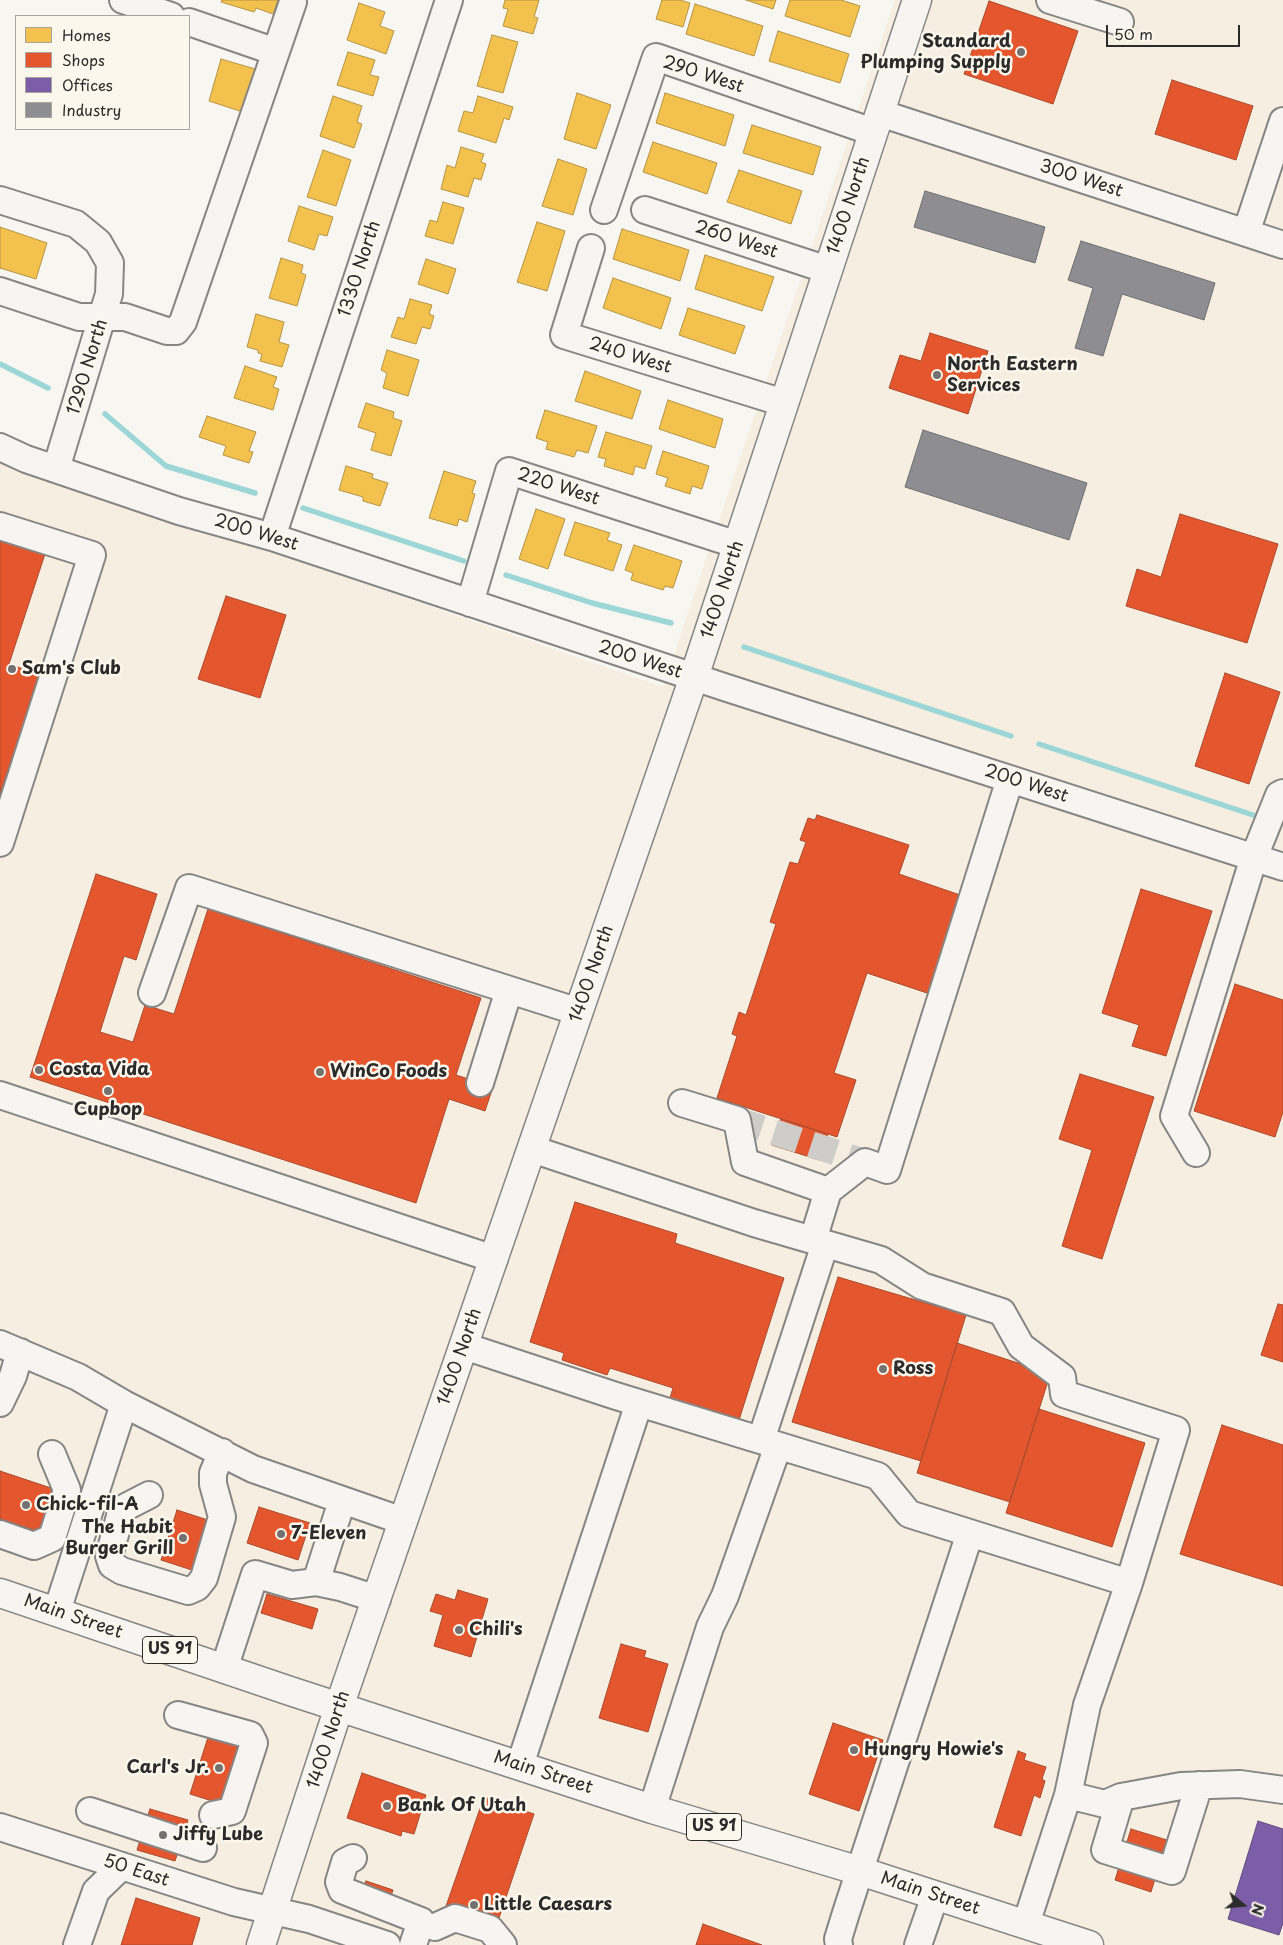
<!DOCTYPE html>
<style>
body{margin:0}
#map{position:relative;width:1283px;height:1945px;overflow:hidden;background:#f8f6f0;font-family:"Playpen Sans",sans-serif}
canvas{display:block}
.legend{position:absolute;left:15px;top:15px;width:175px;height:115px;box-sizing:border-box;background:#fbf7ec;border:1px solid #a8a59f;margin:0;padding:6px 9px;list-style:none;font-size:15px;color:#2b2b2b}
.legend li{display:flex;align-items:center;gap:10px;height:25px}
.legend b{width:25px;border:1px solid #a8a59f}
.north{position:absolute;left:1218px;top:1880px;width:50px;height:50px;-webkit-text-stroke:4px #fbf7ec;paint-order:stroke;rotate:107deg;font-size:14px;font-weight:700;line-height:20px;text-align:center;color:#2b2b2b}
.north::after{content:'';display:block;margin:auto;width:18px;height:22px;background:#2b2b2b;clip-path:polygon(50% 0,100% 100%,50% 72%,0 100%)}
.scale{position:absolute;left:1106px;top:25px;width:134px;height:22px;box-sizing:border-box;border:2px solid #2b2b2b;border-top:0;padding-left:6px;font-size:15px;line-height:18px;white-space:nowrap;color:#2b2b2b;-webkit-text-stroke:4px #fbf7ec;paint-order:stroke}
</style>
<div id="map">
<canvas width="1283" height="1945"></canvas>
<ul class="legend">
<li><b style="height:14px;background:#f2c14e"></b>Homes</li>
<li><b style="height:14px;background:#e4572e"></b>Shops</li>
<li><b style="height:14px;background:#7b5ea7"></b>Offices</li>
<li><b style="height:14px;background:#8d8d92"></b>Industry</li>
</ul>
<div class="north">N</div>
<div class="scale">50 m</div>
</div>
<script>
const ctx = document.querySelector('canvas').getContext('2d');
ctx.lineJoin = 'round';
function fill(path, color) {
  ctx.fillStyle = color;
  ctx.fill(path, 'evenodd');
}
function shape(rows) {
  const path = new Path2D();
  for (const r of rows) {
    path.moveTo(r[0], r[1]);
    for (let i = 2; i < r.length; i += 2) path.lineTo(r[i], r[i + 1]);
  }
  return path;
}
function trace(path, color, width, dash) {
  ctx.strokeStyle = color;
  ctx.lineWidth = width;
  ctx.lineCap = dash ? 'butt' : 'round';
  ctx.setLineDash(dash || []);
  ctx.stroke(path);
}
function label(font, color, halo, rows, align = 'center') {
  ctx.font = font + ' "Playpen Sans",sans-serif';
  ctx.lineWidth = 5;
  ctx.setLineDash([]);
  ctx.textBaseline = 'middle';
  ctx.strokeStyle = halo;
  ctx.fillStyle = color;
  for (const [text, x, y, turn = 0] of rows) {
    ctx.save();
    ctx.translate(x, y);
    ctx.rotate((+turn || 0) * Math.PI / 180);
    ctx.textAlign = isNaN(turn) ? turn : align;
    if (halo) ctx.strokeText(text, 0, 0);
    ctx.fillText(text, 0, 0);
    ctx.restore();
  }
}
fill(shape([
 [895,0,1283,0,1283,1945,0,1945,0,458,663,687]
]), '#f6eee0');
const homes = shape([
 [222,0,278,0,273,14,256,8,254,12,221,2,222,0],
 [505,0,539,0,534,17,538,18,533,34,503,26,508,9,503,8,505,0],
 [662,0,680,0,690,3,683,27,656,19,662,0],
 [746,0,776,0,773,9,746,0],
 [790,0,841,0,860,6,850,37,785,16,790,0],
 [359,3,385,12,380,26,394,31,386,54,347,40,359,3],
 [695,4,763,26,754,56,686,34,695,4],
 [778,31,849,54,840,83,769,61,778,31],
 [492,35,518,42,503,93,477,86,492,35],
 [348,52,375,60,370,75,379,77,373,96,337,85,348,52],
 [221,59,262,71,249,114,209,101,221,59],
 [577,93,611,105,596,149,564,139,577,93],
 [665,93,734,115,725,146,656,123,665,93],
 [333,96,362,106,357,122,362,124,354,148,320,136,333,96],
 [478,96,513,107,509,120,504,118,496,143,458,131,464,111,473,113,478,96],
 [752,125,821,147,813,175,743,153,752,125],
 [653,142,717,163,707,194,643,172,653,142],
 [461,147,484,154,481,162,486,164,481,180,474,178,468,197,441,189,447,165,455,168,461,147],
 [323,150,351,160,336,206,307,197,323,150],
 [558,159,587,169,573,215,542,206,558,159],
 [739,170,802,191,791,224,727,202,739,170],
 [443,202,464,208,453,244,425,236,430,220,437,222,443,202],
 [299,206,333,217,327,236,319,234,314,250,288,241,299,206],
 [537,222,565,231,547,291,517,282,537,222],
 [0,227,47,243,36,279,0,268,0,227],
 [622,229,689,250,680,281,613,259,622,229],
 [705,255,774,277,762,311,695,289,705,255],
 [281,258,303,265,301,273,306,275,297,306,269,298,281,258],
 [426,259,456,269,448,294,418,284,426,259],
 [613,278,671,298,661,329,603,308,613,278],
 [410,299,432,305,429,314,434,316,430,329,422,327,416,344,391,337,398,317,404,319,410,299],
 [688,308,745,326,735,354,679,335,688,308],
 [256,314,284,322,279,342,289,345,282,367,260,361,262,354,258,353,258,350,247,347,256,314],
 [387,350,419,360,408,396,383,388,387,373,381,370,387,350],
 [245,366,277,377,273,387,279,389,273,410,234,398,245,366],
 [585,371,641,391,632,419,575,401,585,371],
 [668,400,723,419,715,448,659,429,668,400],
 [366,403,394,412,393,418,402,421,391,456,371,450,376,433,358,427,366,403],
 [545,410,597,426,588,453,577,450,574,457,546,449,548,442,536,438,545,410],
 [207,416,256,432,249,451,253,452,249,463,223,455,226,446,199,437,207,416],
 [606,432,652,446,645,469,635,466,633,475,604,466,606,459,598,457,606,432],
 [663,451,709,466,702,489,692,486,690,494,665,486,668,478,656,474,663,451],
 [346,466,373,474,372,478,388,483,380,506,363,501,363,497,339,490,346,466],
 [444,471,476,481,472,493,475,494,467,522,459,519,457,526,429,518,444,471],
 [536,509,565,519,548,569,519,559,536,509],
 [575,522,610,533,607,540,622,545,613,571,564,555,575,522],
 [634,545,682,561,673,588,665,586,663,590,631,580,633,573,625,570,634,545]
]);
fill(homes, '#f2c14e');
trace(homes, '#b69444', 1);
const shops = shape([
 [989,1,1078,31,1053,104,964,74,989,1],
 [1172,80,1253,106,1236,160,1155,134,1172,80],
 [930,333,988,351,968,414,889,388,900,355,921,361,930,333],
 [1180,514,1278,544,1247,643,1126,606,1137,569,1161,577,1180,514],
 [0,539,45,554,9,664,40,675,0,794,0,539],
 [226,596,286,615,260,698,198,679,226,596],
 [1225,673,1280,692,1249,784,1195,766,1225,673],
 [817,815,909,845,899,874,963,896,930,994,867,973,834,1073,856,1080,837,1137,717,1098,737,1036,732,1034,739,1012,746,1015,776,924,770,922,790,862,798,864,806,842,800,840,808,818,815,820,817,815],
 [96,874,157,894,136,960,124,956,100,1032,133,1042,145,1005,174,1014,208,909,481,998,456,1075,493,1087,485,1111,449,1099,416,1203,30,1077,96,874],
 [1141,889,1212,911,1166,1056,1132,1046,1139,1025,1102,1013,1141,889],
 [1235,984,1283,1000,1283,1112,1275,1137,1194,1111,1235,984],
 [1080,1074,1154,1097,1102,1259,1062,1246,1092,1150,1059,1139,1080,1074],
 [781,1119,828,1134,819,1160,772,1145,781,1119],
 [575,1202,677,1234,675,1243,784,1278,739,1420,670,1398,673,1388,610,1368,607,1375,562,1360,564,1353,530,1342,575,1202],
 [838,1277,966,1315,921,1461,792,1422,838,1277],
 [1278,1304,1283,1305,1283,1362,1261,1355,1278,1304],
 [957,1343,1030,1367,1048,1381,1010,1502,917,1473,957,1343],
 [1039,1409,1145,1443,1112,1547,1006,1513,1039,1409],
 [1222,1425,1283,1445,1283,1586,1180,1554,1222,1425],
 [0,1471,57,1490,44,1533,0,1519,0,1471],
 [259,1507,310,1523,298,1560,247,1543,259,1507],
 [177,1510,214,1522,198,1572,161,1560,177,1510],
 [458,1590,488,1599,471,1657,434,1646,443,1615,430,1611,436,1594,455,1600,458,1590],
 [267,1594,318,1609,312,1629,261,1613,267,1594],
 [621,1644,646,1651,644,1657,668,1664,648,1732,599,1718,621,1644],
 [833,1723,883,1740,859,1811,809,1794,833,1723],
 [210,1731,248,1742,228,1806,190,1794,210,1731],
 [1018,1751,1026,1754,1024,1760,1046,1767,1042,1779,1045,1781,1040,1798,1034,1795,1021,1836,994,1827,1018,1751],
 [362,1773,426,1795,414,1834,402,1831,401,1836,347,1818,362,1773],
 [484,1797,534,1814,496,1927,445,1909,484,1797],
 [150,1809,188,1820,175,1861,137,1850,150,1809],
 [1131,1829,1167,1840,1151,1892,1115,1880,1131,1829],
 [366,1881,393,1890,383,1919,357,1910,366,1881],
 [136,1898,200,1918,192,1945,121,1945,136,1898],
 [703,1924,762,1945,696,1945,703,1924]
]);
fill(shops, '#e4572e');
trace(shops, '#ac4a2d', 1);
const offices = shape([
 [1258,1821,1283,1829,1283,1923,1279,1935,1228,1919,1258,1821]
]);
fill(offices, '#7b5ea7');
trace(offices, '#634f82', 1);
const industry = shape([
 [925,191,1045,227,1035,263,914,227,925,191],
 [1081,241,1215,283,1204,320,1122,294,1103,356,1075,348,1093,288,1068,280,1081,241],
 [923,430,1087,483,1069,540,905,487,923,430]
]);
fill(industry, '#8d8d92');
trace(industry, '#707073', 1);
trace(shape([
 [0,364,48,388],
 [105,414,166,466,255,493],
 [303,508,464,561],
 [506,575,592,603,671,623],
 [744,647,1011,736],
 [1039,744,1262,818]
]), '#9dd6d7', 5.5);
trace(shape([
 [737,1120,865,1162]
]), '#cfcdc9', 26, [26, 13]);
const minor = shape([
 [123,0,171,16],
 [1050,0,1120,22],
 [189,22,276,52],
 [880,113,1283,245],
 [0,200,76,224,98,242,110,263,109,294,56,469],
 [604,210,656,57,873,132],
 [645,210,828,270],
 [1246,233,1283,121],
 [591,248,564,335,784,403],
 [0,291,79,317,125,317,167,331,176,331,183,322,293,2],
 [0,447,26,459,179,511,272,537,724,687,1283,867],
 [0,526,92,555,0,843],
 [272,537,449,0],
 [470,603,509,471,738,545],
 [152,993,189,888,579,1012],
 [480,1083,509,990],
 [0,1095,494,1259],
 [682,1103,737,1120,745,1162,828,1191,865,1162,887,1170,1010,779],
 [532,1149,754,1223,881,1260,922,1286,1002,1312,1021,1346,1062,1377,1064,1394,1176,1430,1129,1583],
 [1196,1153,1174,1116,1254,857,1279,795,1283,793],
 [813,1240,828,1191],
 [0,1344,78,1377,124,1404,253,1469,403,1521],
 [464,1346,616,1396,878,1476,909,1514,1129,1583,1087,1705,1068,1795,1026,1924],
 [0,1403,13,1376,20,1352],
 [761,1440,825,1244],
 [149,1495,122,1509,109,1556,112,1565,122,1571,188,1591,197,1587,204,1578,222,1517,213,1484,213,1473,222,1452],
 [0,1534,34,1546,52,1538,67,1490,52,1454],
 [316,1582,340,1587,377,1599],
 [57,1611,124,1404],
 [224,1669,255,1574,292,1585,316,1582,342,1501],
 [178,1715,250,1735,254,1743,232,1811,213,1815],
 [520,1765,639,1403],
 [1068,1795,1105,1804,1121,1797,1181,1786,1240,1784,1283,1790],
 [1121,1797,1105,1850,1172,1871,1199,1785],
 [652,1809,710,1627,725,1596,778,1446],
 [90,1811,203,1848],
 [0,1827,234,1902,309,1919,387,1945],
 [353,1858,345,1862,339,1882,342,1890,421,1921,413,1945],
 [435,1927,455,1918,490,1929,503,1945],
 [77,1945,96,1891,122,1866],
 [839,1945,838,1939,846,1913,970,1533],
 [918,1945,935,1896]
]);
const major = shape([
 [0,1593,290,1691,652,1809,860,1871,1089,1945],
 [261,1945,339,1707,694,677,917,0]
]);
trace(minor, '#878684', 30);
trace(major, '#878684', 31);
trace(minor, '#f6f5f1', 26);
trace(major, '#f6f5f1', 28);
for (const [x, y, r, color] of [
 [1021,52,5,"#737270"],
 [937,375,5,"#737270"],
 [12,669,5,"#737270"],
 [39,1070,5,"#737270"],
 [320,1072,5,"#737270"],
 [108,1091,5,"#737270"],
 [883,1369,5,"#737270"],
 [26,1505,5,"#737270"],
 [281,1534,5,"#737270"],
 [183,1538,5,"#737270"],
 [459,1630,5,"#737270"],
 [854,1750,5,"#737270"],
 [219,1768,5,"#737270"],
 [387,1806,5,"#737270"],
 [163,1835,5,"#737270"],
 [474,1905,5,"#737270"]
]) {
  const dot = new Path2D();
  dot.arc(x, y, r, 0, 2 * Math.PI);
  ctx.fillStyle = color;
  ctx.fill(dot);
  trace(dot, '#fbf7ec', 2);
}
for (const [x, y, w] of [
 [170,1650,55],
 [714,1827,55]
]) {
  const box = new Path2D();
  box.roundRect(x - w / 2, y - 13.5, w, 27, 4);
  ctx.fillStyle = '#fbf7ec';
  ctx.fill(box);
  trace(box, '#2b2b2b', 1);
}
label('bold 16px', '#2b2b2b', null, [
 ["US 91",170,1650],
 ["US 91",714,1827]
]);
label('bold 18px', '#2b2b2b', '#fbf7ec', [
 ["Standard",1011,42,"right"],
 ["Plumping Supply",1011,63,"right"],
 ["North Eastern",947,365],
 ["Services",947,386],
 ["Sam's Club",22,669],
 ["Costa Vida",49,1070],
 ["WinCo Foods",330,1072],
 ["Cupbop",108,1110,"center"],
 ["Ross",893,1369],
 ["Chick-fil-A",36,1505],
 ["The Habit",173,1528,"right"],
 ["Burger Grill",173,1549,"right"],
 ["7-Eleven",291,1534],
 ["Chili's",469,1630],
 ["Hungry Howie's",864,1750],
 ["Carl's Jr.",209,1768,"right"],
 ["Bank Of Utah",397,1806],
 ["Jiffy Lube",173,1835],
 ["Little Caesars",484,1905]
], 'left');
label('18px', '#2b2b2b', '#fbf7ec', [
 ["290 West",703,75,18],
 ["300 West",1081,179,18],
 ["1400 North",849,206,-72],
 ["260 West",736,240,18],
 ["1330 North",360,269,-72],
 ["240 West",630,356,17],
 ["1290 North",88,367,-73],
 ["220 West",558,487,18],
 ["200 West",256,533,17],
 ["1400 North",723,590,-72],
 ["200 West",640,660,18],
 ["200 West",1026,784,18],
 ["1400 North",592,974,-71],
 ["1400 North",460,1357,-71],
 ["Main Street",73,1617,19],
 ["1400 North",329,1740,-72],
 ["Main Street",543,1773,18],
 ["50 East",136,1871,18],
 ["Main Street",930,1894,18]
]);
</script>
